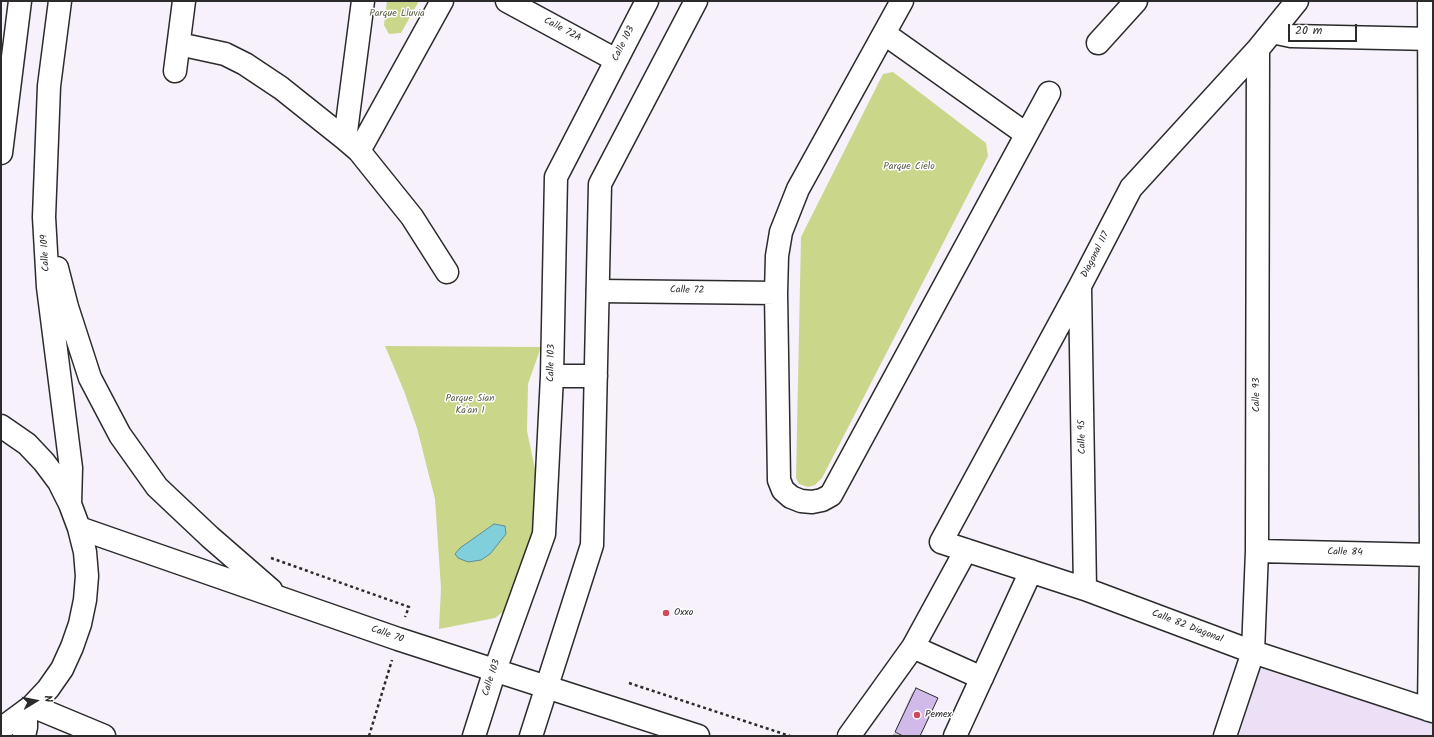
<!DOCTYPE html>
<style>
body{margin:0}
#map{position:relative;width:1434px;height:737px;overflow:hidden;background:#f6f1fb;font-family:Kalam,sans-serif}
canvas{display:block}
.frame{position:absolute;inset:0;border:2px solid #2b2b2b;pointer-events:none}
.north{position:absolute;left:16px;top:681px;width:40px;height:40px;-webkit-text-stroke:3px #fff;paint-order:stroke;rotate:80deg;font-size:11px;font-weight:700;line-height:16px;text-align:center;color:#2b2b2b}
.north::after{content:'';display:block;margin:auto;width:14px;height:18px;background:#2b2b2b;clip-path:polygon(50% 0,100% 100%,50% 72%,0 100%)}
.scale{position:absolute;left:1288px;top:24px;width:69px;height:18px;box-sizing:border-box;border:2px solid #2b2b2b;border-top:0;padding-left:5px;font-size:12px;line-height:14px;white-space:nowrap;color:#2b2b2b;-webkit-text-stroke:3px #fff;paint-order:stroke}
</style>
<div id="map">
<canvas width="1434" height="737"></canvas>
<div class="frame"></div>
<div class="north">N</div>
<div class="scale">20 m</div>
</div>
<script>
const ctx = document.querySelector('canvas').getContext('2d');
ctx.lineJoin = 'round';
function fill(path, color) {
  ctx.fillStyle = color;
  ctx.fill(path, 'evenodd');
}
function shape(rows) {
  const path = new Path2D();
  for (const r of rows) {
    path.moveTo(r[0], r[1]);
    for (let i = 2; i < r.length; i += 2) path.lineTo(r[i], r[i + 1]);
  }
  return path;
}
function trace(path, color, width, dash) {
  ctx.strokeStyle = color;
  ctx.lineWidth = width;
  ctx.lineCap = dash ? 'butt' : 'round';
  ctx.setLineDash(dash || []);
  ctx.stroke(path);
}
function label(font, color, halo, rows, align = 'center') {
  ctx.font = font + ' Kalam,sans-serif';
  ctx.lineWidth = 3;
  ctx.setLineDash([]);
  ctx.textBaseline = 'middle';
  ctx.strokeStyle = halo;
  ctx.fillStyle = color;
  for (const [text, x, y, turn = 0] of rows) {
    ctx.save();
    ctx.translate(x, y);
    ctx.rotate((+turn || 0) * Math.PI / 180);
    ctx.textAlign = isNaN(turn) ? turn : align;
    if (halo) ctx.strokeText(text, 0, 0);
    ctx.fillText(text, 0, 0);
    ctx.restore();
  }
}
fill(shape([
 [1260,668,1433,724,1433,736,1239,736]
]), '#ebe0f6');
fill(shape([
 [387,1,419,1,401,33,389,34,384,25],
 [893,72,986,143,988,156,822,478,815,485,808,487,799,484,796,478,801,237,883,74],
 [385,346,541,347,528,384,527,431,539,488,537,540,509,607,495,618,439,629,441,588,435,499,417,428,404,391]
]), '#cad68a');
const water = shape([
 [494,524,505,526,506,534,490,554,481,560,468,562,458,558,455,554,460,548,494,524]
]);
fill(water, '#80d0db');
trace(water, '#5e8e95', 1);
fill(shape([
 [916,689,919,736,905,736,895,731,912,693],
 [894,733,901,736,892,736]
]), '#0003');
const building = shape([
 [916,688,938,698,920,736,903,736,895,732,916,688]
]);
fill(building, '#d1baea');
trace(building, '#2b2b2b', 1);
const minor = shape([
 [507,1,616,60],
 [902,1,798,189,781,232,777,256,776,293,779,480,783,490,791,497,801,501,812,502,822,500,831,495,1049,93],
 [1297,1,1258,49,1131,188,1080,286,941,542,1085,589,1253,652,1433,711],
 [1272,32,1291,36,1433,39],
 [885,34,1026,134],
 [1098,43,1136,1],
 [179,44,225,54,245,64,281,88,345,139,359,151,412,217,447,272],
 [175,71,184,1],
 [345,139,363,1],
 [359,151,442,1],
 [1080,287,1085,589],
 [598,291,776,293],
 [1257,551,1433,555],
 [913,647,982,678],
 [1429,710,1431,555,1429,1],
 [849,736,913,647,966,550],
 [955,736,1031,571],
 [1225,736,1253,652,1257,551,1258,49]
]);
const major = shape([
 [60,1,49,86,44,217,48,287,71,468,70,504],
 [1,153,20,1],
 [57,268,67,307,90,378,120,435,157,487,210,537,271,590],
 [552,376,596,376],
 [1,426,27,444,44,462,59,482,70,504,79,528,85,552,87,576,85,600,80,624,72,647,62,669,48,689,32,706,1,729],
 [79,528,398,639,698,736],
 [32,706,104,736],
 [24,736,26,727,26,711],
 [474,736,495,670,544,534,552,376,556,177,647,1],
 [531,736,592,545,600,184,696,1]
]);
trace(minor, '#2b2b2b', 25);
trace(major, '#2b2b2b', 25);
trace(shape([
 [271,558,409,607,405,617],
 [629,683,790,736],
 [369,736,392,660]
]), '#2b2b2b', 2.5, [3, 3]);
trace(minor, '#fff', 22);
trace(major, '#fff', 22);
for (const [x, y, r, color] of [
 [666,613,4,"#d1495b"],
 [917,715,4,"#d1495b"]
]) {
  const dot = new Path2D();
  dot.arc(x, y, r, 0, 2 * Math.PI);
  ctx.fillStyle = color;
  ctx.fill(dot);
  trace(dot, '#fff', 1.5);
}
label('10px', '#5b5e48', '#fff', [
 ["Parque Lluvia",397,14],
 ["Parque Cielo",909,167],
 ["Parque Sian",470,399],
 ["Ka'an I",470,411]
]);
label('10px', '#2b2b2b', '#fff', [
 ["Calle 72A",562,30,28],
 ["Calle 103",624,44,-63],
 ["Calle 109",46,253,-93],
 ["Diagonal 117",1096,255,-63],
 ["Calle 72",687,291,1],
 ["Calle 103",552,363,-89],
 ["Calle 93",1257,395,-90],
 ["Calle 95",1083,437,-91],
 ["Calle 84",1345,553,1],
 ["Calle 82 Diagonal",1187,627,21],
 ["Calle 70",387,635,19],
 ["Calle 103",492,678,-72]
]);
label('10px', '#2b2b2b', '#fff', [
 ["Oxxo",674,613],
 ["Pemex",925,715]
], 'left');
</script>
